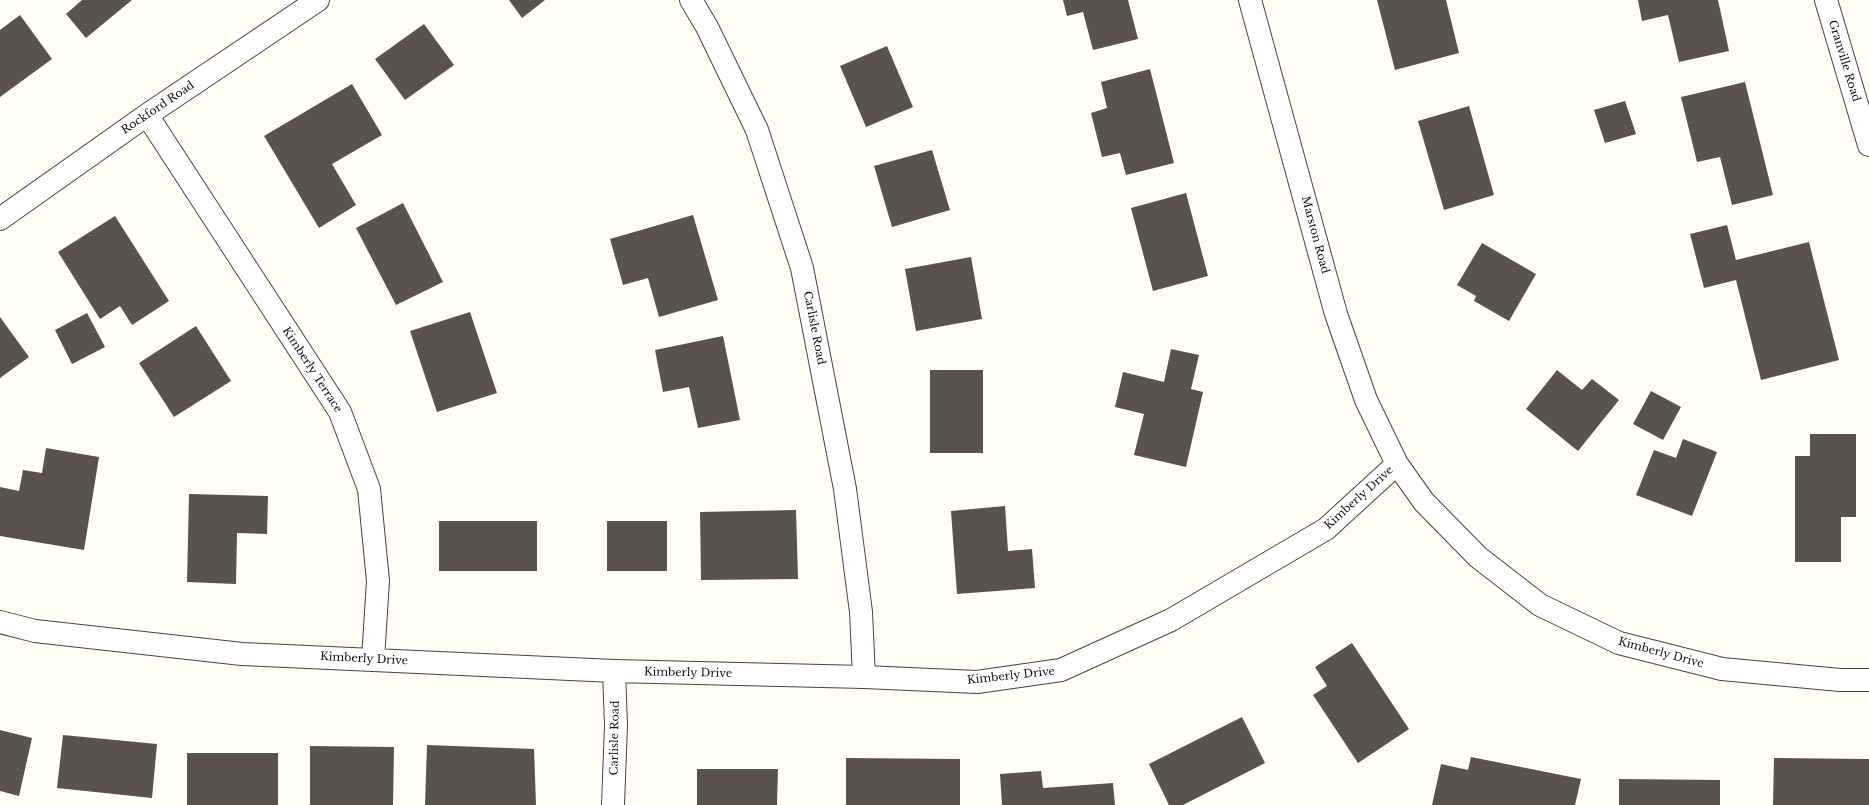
<!DOCTYPE html>
<style>
body{margin:0}
canvas{display:block;background:#fffdf5}
</style>
<canvas width="1869" height="805"></canvas>
<script>
const ctx = document.querySelector('canvas').getContext('2d');
ctx.lineJoin = 'round';
function fill(path, color) {
  ctx.fillStyle = color;
  ctx.fill(path, 'evenodd');
}
function shape(rows) {
  const path = new Path2D();
  for (const r of rows) {
    path.moveTo(r[0], r[1]);
    for (let i = 2; i < r.length; i += 2) path.lineTo(r[i], r[i + 1]);
  }
  return path;
}
function trace(path, color, width, dash) {
  ctx.strokeStyle = color;
  ctx.lineWidth = width;
  ctx.lineCap = dash ? 'butt' : 'round';
  ctx.setLineDash(dash || []);
  ctx.stroke(path);
}
function label(font, color, halo, rows, align = 'center') {
  ctx.font = font + ' "Libre Baskerville",serif';
  ctx.lineWidth = 4;
  ctx.setLineDash([]);
  ctx.textBaseline = 'middle';
  ctx.strokeStyle = halo;
  ctx.fillStyle = color;
  for (const [text, x, y, turn = 0] of rows) {
    ctx.save();
    ctx.translate(x, y);
    ctx.rotate((+turn || 0) * Math.PI / 180);
    ctx.textAlign = isNaN(turn) ? turn : align;
    if (halo) ctx.strokeText(text, 0, 0);
    ctx.fillText(text, 0, 0);
    ctx.restore();
  }
}
fill(shape([
 [82,0,132,0,86,38,66,14],
 [509,0,545,0,522,18],
 [1063,0,1128,0,1138,39,1093,50,1083,12,1067,16],
 [1377,0,1446,0,1459,53,1395,70],
 [1638,0,1718,0,1729,51,1679,62,1668,15,1642,21],
 [20,15,52,59,0,97,0,30],
 [424,24,454,65,405,100,375,59],
 [887,46,913,107,866,127,840,66],
 [1150,69,1174,163,1126,175,1120,153,1102,157,1091,113,1107,108,1101,82],
 [1745,82,1773,195,1732,205,1720,157,1697,162,1681,97],
 [352,84,382,135,332,164,356,205,319,228,264,136],
 [1625,101,1636,134,1605,143,1594,110],
 [1469,106,1494,195,1444,210,1418,121],
 [932,150,950,210,892,227,874,166],
 [1186,193,1208,276,1153,291,1131,208],
 [403,203,443,282,396,305,356,228],
 [693,215,718,300,659,317,648,278,623,285,610,239],
 [115,216,169,301,132,325,120,306,100,319,58,252],
 [1727,225,1736,260,1809,242,1839,360,1761,380,1736,280,1704,288,1690,234],
 [1482,243,1536,274,1509,321,1474,301,1476,296,1457,285],
 [971,257,982,319,916,331,905,269],
 [470,312,497,393,437,412,410,331],
 [87,313,105,347,72,364,55,330],
 [0,317,29,357,0,378],
 [196,326,231,381,174,417,139,363],
 [723,336,740,420,698,428,689,387,663,392,655,350],
 [1171,349,1199,355,1191,389,1203,392,1186,467,1134,455,1144,414,1115,407,1123,372,1164,382],
 [930,370,983,370,983,453,930,453],
 [1557,370,1582,390,1592,379,1619,400,1578,451,1526,409],
 [1651,391,1681,407,1663,440,1633,424],
 [1810,434,1856,434,1856,517,1841,517,1841,562,1795,562,1795,456,1810,456],
 [1683,439,1717,452,1692,516,1636,495,1654,450,1676,458],
 [46,448,99,457,84,550,0,536,0,487,19,491,23,470,42,473],
 [189,494,268,496,267,534,237,533,236,584,187,582],
 [1005,506,1008,551,1032,549,1035,588,957,594,951,511],
 [796,510,798,579,701,580,700,512],
 [439,521,537,521,537,571,439,571],
 [607,521,667,521,667,571,607,571],
 [1352,643,1409,729,1358,763,1313,695,1327,686,1315,667],
 [1242,717,1265,763,1183,805,1169,805,1149,764],
 [0,730,32,738,19,796,0,791],
 [63,735,157,744,152,798,57,788],
 [427,745,534,749,536,805,425,805],
 [310,746,394,747,393,805,310,805],
 [187,753,278,753,278,805,187,805],
 [1471,757,1581,779,1575,805,1432,805,1441,764,1468,770],
 [846,758,960,759,960,805,846,805],
 [1774,758,1869,759,1869,805,1773,805],
 [697,769,778,769,777,805,697,805],
 [1041,771,1043,788,1113,783,1115,805,1002,805,1000,774],
 [1619,779,1720,780,1720,805,1619,805]
]), '#5a524d');
const minor = shape([
 [691,0,707,27,757,130,802,268,845,489,861,612,864,677],
 [1250,0,1336,314,1366,400,1397,464,1424,502,1478,557,1540,605,1619,643,1722,669,1840,680,1869,680],
 [1826,0,1869,145],
 [147,115,340,412,369,489,378,581,373,659],
 [0,219,147,115,318,0],
 [0,622,35,631,242,654,614,671,864,677,977,682,1061,670,1171,620,1326,529,1397,464],
 [613,805,616,725,614,671]
]);
trace(minor, '#444', 24);
trace(minor, '#fff', 22);
label('11px', '#111', '#fff', [
 ["Granville Road",1844,61,73],
 ["Rockford Road",158,108,-34],
 ["Marston Road",1315,235,75],
 ["Carlisle Road",814,328,79],
 ["Kimberly Terrace",312,370,57],
 ["Kimberly Drive",1359,498,-42],
 ["Kimberly Drive",1661,653,15],
 ["Kimberly Drive",364,659,3],
 ["Kimberly Drive",688,673,1],
 ["Kimberly Drive",1011,676,-6],
 ["Carlisle Road",615,738,-89]
]);
</script>
